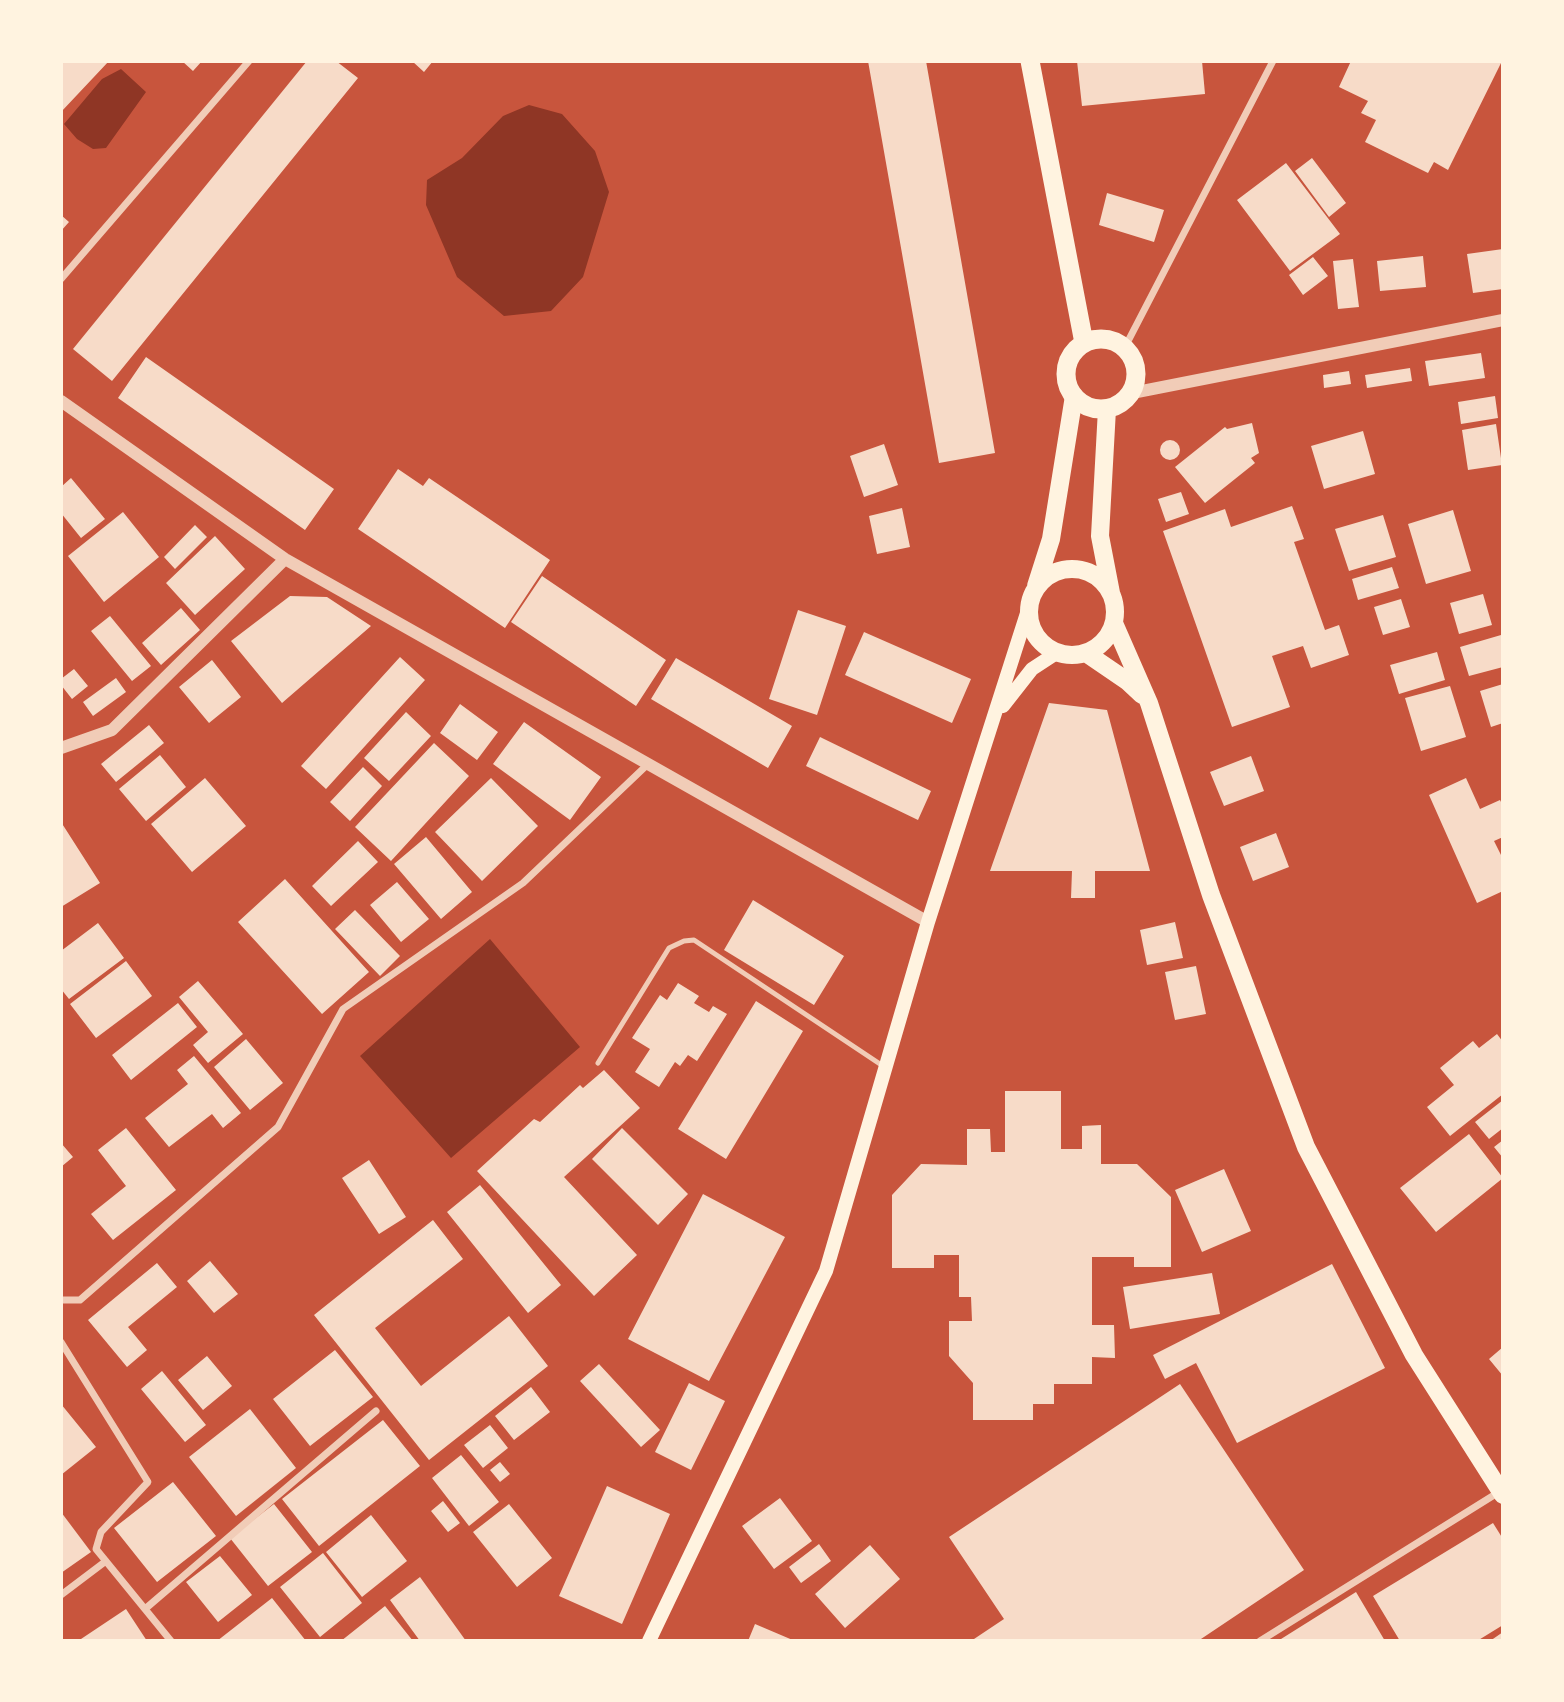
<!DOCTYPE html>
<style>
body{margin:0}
#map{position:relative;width:1564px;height:1702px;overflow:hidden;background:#c8553d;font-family:"Playfair Display",serif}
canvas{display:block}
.frame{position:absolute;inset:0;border:63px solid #fff3e0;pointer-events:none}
</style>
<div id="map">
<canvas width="1564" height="1702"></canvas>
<div class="frame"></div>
</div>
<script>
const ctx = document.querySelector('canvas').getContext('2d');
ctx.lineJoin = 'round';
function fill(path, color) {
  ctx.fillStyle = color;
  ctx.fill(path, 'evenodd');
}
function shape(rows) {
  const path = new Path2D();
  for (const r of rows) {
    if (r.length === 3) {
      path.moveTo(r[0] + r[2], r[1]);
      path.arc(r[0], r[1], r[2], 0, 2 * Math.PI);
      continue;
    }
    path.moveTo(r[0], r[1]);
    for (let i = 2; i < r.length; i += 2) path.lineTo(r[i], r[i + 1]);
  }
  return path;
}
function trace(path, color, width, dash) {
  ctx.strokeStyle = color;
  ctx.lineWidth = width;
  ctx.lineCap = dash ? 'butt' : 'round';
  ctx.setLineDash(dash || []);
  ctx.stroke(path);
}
fill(shape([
 [121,69,146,92,106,148,93,149,77,139,64,124,102,79],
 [529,105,562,114,595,151,609,192,583,277,551,311,504,316,457,277,426,205,427,180,462,158,503,116],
 [490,939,580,1047,451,1158,360,1056]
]), '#8f3625');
fill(shape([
 [61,61,109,61,61,112],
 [182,61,202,61,193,71],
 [307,61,336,61,358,78,112,381,73,349],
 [412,61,433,61,424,72],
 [868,61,926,61,995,453,939,463],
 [1077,61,1202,61,1205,94,1082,106],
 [1351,61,1361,62,1502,61,1448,170,1434,162,1428,173,1365,142,1376,120,1361,113,1368,101,1339,87],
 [1312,158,1346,203,1329,217,1295,171],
 [1286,163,1340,234,1290,271,1237,200],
 [1107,193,1164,210,1154,242,1099,225],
 [61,215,69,222,61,231],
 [1503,249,1503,289,1473,293,1467,254],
 [1423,256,1426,287,1380,291,1377,261],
 [1313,257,1328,276,1303,295,1289,275],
 [1353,259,1359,307,1338,309,1333,261],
 [1481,353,1485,378,1429,386,1425,361],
 [146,357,334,489,305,530,118,398],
 [1410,368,1412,381,1367,388,1365,375],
 [1349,371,1351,384,1324,388,1323,375],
 [1495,396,1498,418,1461,424,1458,402],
 [1252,423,1259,453,1251,458,1255,463,1205,503,1175,467,1225,427,1227,429],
 [1496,424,1502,465,1468,470,1462,430],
 [1363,431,1375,474,1324,489,1311,446],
 [1170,450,10],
 [884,444,898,485,864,497,850,456],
 [398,469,423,486,429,478,550,560,505,628,358,529],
 [71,478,105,519,81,538,61,513,61,487],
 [1181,492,1189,514,1166,522,1158,499],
 [1292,506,1304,539,1294,542,1325,630,1339,625,1349,655,1311,668,1303,646,1272,656,1290,707,1232,727,1163,531,1225,509,1231,527],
 [902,508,910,547,877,554,869,516],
 [1453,510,1471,571,1426,584,1408,524],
 [123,512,159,557,104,602,68,556],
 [1383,515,1396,557,1349,571,1335,529],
 [195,525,207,537,175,569,164,557],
 [215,536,245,569,195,615,166,583],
 [1392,567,1399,588,1358,600,1352,579],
 [542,576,666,660,636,706,511,622],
 [1483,594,1492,625,1459,634,1450,603],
 [290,596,327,597,371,626,282,703,231,641],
 [1401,599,1410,627,1383,635,1374,607],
 [181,608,200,630,161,665,142,643],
 [798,610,846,626,817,715,769,699],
 [110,616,151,666,132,681,91,631],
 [864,632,971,679,952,723,845,675],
 [1501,635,1503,667,1469,676,1460,647],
 [1437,652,1445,680,1399,694,1390,665],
 [400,657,425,680,326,789,301,766],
 [676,658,792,726,768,768,651,699],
 [212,660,241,697,209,723,179,687],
 [74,669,88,686,72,699,61,685,61,679],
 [116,678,126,692,93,716,83,702],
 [1503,684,1503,723,1491,727,1480,691],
 [1450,686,1466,737,1421,751,1405,698],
 [1049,703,1107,710,1150,871,1095,871,1095,898,1071,898,1072,871,990,871],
 [460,704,498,732,477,760,440,733],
 [406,712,431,736,389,781,364,758],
 [524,722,601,777,570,820,493,764],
 [149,725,164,743,116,782,101,764],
 [820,737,931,791,918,820,806,766],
 [434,743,469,776,391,861,355,827],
 [160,755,186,787,146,821,119,789],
 [1251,756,1264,791,1224,806,1210,772],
 [363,767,382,786,350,821,330,802],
 [205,778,246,826,192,872,151,824],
 [491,778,538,826,482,881,435,832],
 [1466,778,1480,809,1500,800,1503,806,1503,837,1494,841,1503,859,1503,891,1477,903,1429,795],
 [61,822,100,883,61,907],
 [1276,833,1289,867,1253,881,1240,847],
 [426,837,472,892,441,919,394,864],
 [358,841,378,862,331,906,312,886],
 [285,879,369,972,322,1014,238,922],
 [397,882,429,919,401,942,370,905],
 [753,900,844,956,814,1005,724,950],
 [355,910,400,956,380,976,335,929],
 [1175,922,1183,958,1147,965,1140,930],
 [98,923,124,958,69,999,61,989,61,951],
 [126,961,152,996,96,1038,70,1004],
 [1196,966,1206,1014,1175,1020,1165,972],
 [198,981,243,1034,208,1063,193,1045,208,1032,179,997],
 [678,983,699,996,694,1003,709,1012,713,1006,727,1014,697,1061,688,1055,680,1066,675,1062,659,1087,635,1072,650,1049,632,1038,660,995,667,1000],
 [756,1001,803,1031,726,1159,678,1129],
 [178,1003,197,1027,131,1080,112,1055],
 [1497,1034,1503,1042,1503,1094,1450,1136,1427,1107,1454,1085,1440,1068,1473,1041,1479,1048],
 [246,1039,283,1083,250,1110,214,1067],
 [194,1056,241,1113,223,1128,212,1114,169,1147,145,1118,188,1084,177,1070],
 [604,1070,640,1108,564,1177,637,1255,594,1296,477,1171,534,1119,540,1122,580,1085,583,1088],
 [1005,1091,1061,1091,1061,1149,1082,1149,1082,1126,1101,1125,1101,1164,1137,1164,1171,1197,1171,1267,1134,1267,1134,1257,1092,1257,1092,1325,1114,1325,1115,1358,1092,1357,1092,1384,1054,1384,1054,1404,1033,1404,1033,1420,973,1420,973,1383,949,1356,949,1321,972,1321,971,1297,959,1297,959,1255,934,1255,934,1268,892,1268,892,1195,921,1164,967,1165,967,1129,990,1129,991,1152,1005,1152],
 [1503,1100,1503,1128,1489,1139,1475,1122],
 [126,1128,176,1190,113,1240,91,1214,126,1186,98,1150],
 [622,1128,688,1194,658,1225,592,1159],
 [1469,1134,1503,1178,1436,1232,1400,1188],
 [1503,1140,1503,1158,1494,1147],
 [61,1143,73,1157,61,1167],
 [369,1160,406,1217,379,1234,342,1178],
 [1224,1169,1251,1231,1202,1252,1175,1190],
 [480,1185,561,1285,528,1313,447,1212],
 [703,1194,785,1237,709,1381,628,1339],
 [433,1220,463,1259,375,1328,421,1386,509,1316,548,1366,429,1460,314,1315],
 [210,1261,238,1294,214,1313,187,1281],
 [157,1263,177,1287,128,1327,147,1350,127,1367,88,1320],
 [1332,1264,1385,1368,1237,1443,1196,1363,1165,1379,1153,1355],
 [1212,1273,1220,1314,1130,1329,1123,1287],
 [1503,1347,1503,1376,1489,1359],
 [335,1350,373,1397,310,1446,273,1399],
 [207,1356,232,1386,203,1410,178,1380],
 [599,1364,660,1430,641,1447,580,1381],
 [162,1371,206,1425,185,1442,141,1389],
 [689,1383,725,1401,691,1470,655,1452],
 [1180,1384,1304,1570,1198,1641,971,1641,1004,1619,949,1537],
 [531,1387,550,1412,514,1440,495,1416],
 [61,1404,96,1447,61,1475],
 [250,1409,296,1468,236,1516,189,1457],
 [383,1420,420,1466,319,1546,282,1499],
 [490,1425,508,1448,483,1468,464,1445],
 [461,1455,499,1502,469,1526,432,1478],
 [500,1462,510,1474,500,1482,490,1470],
 [173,1482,216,1536,157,1582,114,1528],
 [607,1486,670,1514,622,1624,559,1596],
 [780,1498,812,1541,774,1569,742,1526],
 [443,1501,460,1523,448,1532,431,1511],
 [274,1504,312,1552,268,1586,230,1538],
 [509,1504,552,1558,517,1587,473,1532],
 [61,1512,91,1552,61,1573],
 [371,1515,407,1561,362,1597,326,1552],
 [1493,1523,1503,1539,1503,1625,1477,1641,1400,1641,1373,1596],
 [819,1544,831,1561,801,1583,789,1567],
 [870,1545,900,1579,845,1628,815,1594],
 [323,1553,362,1603,320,1637,280,1587],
 [220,1556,252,1595,218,1622,186,1582],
 [420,1577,466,1641,420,1641,390,1600],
 [1356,1592,1385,1641,1282,1641,1281,1639],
 [272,1598,306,1641,217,1641],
 [385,1606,413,1641,341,1641],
 [126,1609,147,1641,78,1641],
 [755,1624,795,1641,748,1641],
 [1503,1632,1503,1641,1490,1641]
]), '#f7dbc8');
trace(shape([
 [598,1063,669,948,684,941,694,940,883,1066]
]), '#f1ccb7', 5);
trace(shape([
 [61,279,249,61],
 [1125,347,1273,61],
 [61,1300,80,1300,278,1127,343,1009,523,883,647,765],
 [61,1342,148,1482,101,1532,96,1549,171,1641],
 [61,1595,106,1561],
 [145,1609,376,1411],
 [1260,1641,1499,1492]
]), '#f1ccb7', 7);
trace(shape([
 [1132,393,1503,320],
 [61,401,285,559,928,922],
 [61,748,112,730,285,559]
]), '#f1ccb7', 12);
trace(shape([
 [1003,706,1032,669,1058,652],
 [649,1641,826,1271,928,922,1029,607]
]), '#fff3e0', 14);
trace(shape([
 [1107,409,1100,536,1111,593],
 [1072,612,43],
 [1036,586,1051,539,1074,396],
 [1114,623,1149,703,1211,895,1306,1147,1414,1355,1503,1495],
 [1086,653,1127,681,1142,695]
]), '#fff3e0', 18);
trace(shape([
 [1030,61,1084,343],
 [1101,374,35]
]), '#fff3e0', 19);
</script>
